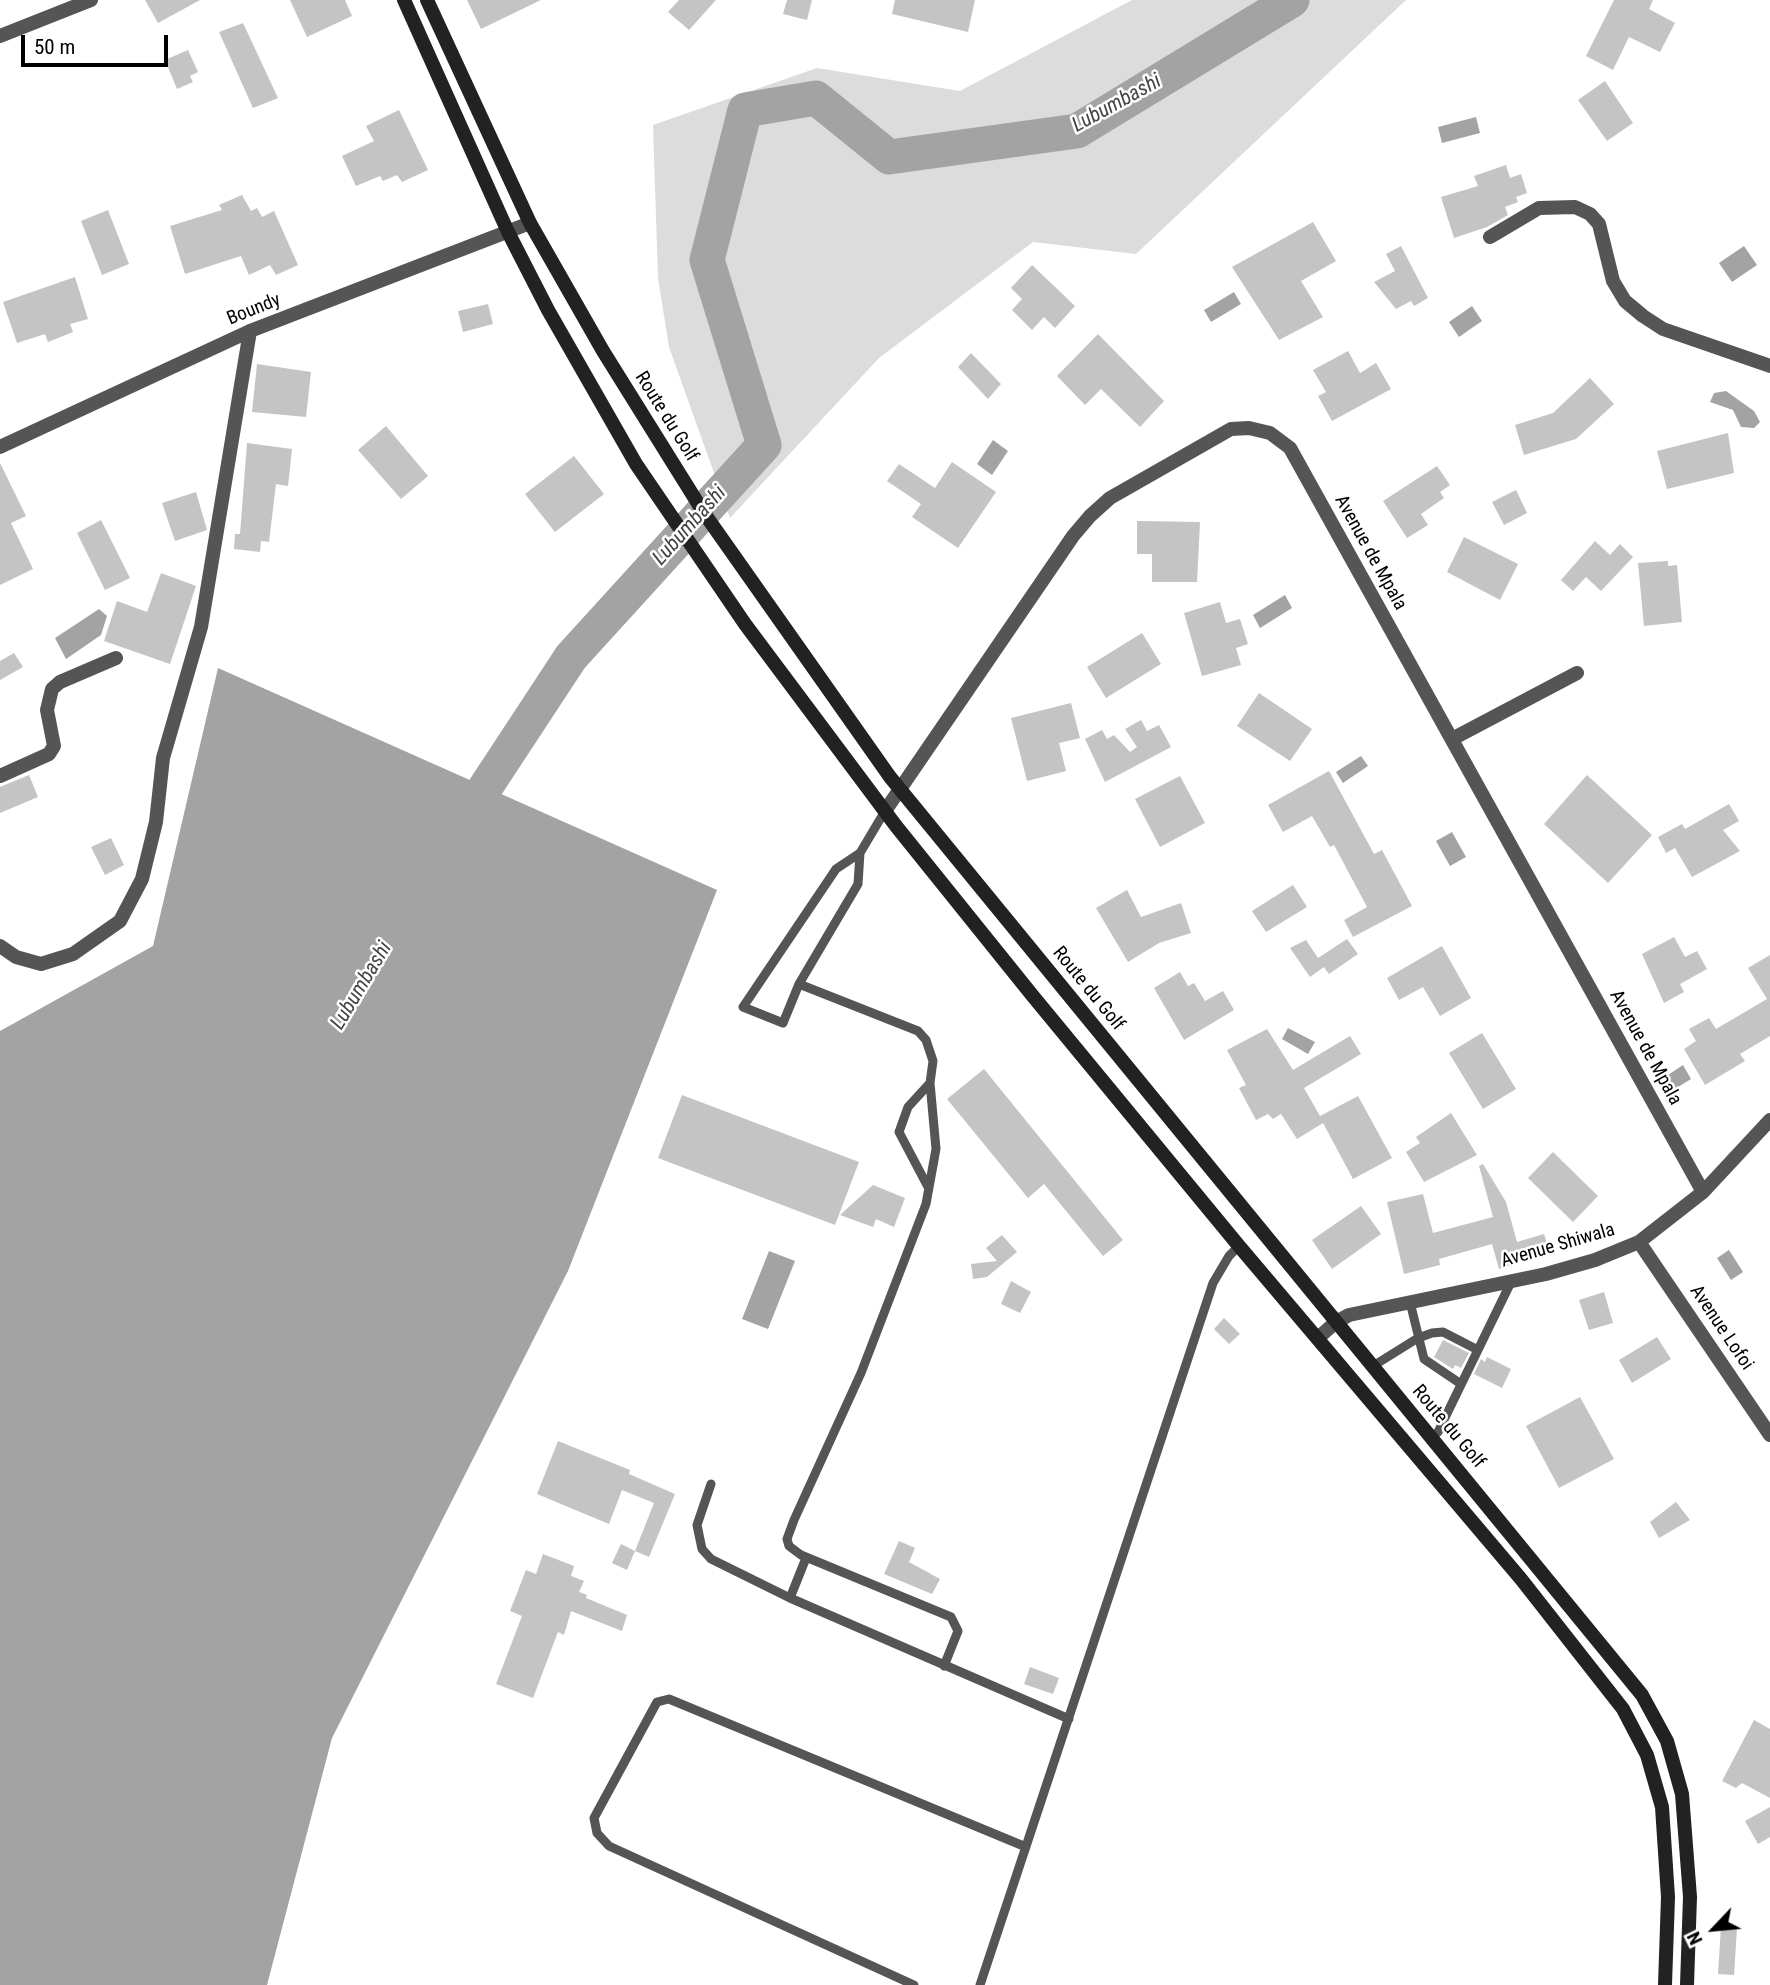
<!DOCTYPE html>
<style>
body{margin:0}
#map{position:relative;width:1770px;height:1985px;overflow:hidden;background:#fff;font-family:"Roboto Condensed",sans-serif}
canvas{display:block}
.north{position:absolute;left:1679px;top:1894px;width:70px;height:70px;-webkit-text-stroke:5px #fff;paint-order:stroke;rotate:244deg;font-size:19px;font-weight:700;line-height:28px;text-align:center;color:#000}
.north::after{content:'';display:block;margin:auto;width:24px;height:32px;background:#000;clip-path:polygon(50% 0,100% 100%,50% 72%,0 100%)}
.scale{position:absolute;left:21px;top:35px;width:147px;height:32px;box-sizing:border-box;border:4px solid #000;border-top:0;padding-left:9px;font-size:21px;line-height:24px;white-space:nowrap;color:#000;-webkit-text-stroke:5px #fff;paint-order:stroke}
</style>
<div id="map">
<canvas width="1770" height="1985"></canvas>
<div class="north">N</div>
<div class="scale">50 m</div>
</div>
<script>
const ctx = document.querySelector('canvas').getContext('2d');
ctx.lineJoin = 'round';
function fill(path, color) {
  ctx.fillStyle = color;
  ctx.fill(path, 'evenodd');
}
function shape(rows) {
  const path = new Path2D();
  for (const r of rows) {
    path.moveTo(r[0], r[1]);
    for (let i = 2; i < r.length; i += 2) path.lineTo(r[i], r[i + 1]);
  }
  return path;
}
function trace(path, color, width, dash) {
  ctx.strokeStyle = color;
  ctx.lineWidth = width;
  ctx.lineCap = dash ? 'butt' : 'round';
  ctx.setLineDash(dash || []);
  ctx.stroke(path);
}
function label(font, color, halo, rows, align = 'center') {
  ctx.font = font + ' "Roboto Condensed",sans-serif';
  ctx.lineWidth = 5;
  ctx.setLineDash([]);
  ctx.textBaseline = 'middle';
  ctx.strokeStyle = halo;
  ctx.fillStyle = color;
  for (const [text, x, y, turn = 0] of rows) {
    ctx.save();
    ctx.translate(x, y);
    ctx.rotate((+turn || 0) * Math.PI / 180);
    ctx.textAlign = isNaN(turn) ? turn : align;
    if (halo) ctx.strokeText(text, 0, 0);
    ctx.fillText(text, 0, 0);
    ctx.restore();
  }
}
fill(shape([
 [1132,0,1406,0,1136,254,1033,242,879,358,730,518,669,347,658,278,653,125,817,68,960,91]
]), '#dcdcdc');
fill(shape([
 [1476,117,1480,133,1442,143,1438,127],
 [1744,246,1757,265,1732,282,1719,263],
 [1234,292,1241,304,1211,322,1204,310],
 [1472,306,1482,321,1459,337,1449,322],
 [1726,391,1754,411,1760,422,1754,428,1741,427,1733,410,1710,402,1714,393],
 [993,440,1008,451,992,475,977,464],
 [1285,595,1292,608,1260,628,1253,615],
 [99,609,107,616,101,635,66,659,55,638],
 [218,668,717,890,568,1271,332,1738,267,1985,0,1985,0,1031,153,946],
 [1361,756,1368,766,1343,783,1336,772],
 [1452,832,1466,857,1450,866,1436,841],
 [1288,1028,1315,1042,1308,1054,1282,1039],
 [1683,1065,1691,1079,1670,1092,1662,1079],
 [1729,1250,1743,1272,1731,1280,1717,1258],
 [769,1251,795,1261,768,1329,742,1319]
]), '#a3a3a3');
trace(shape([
 [460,826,571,657,764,445,707,260,745,110,816,98,889,157,1077,131,1292,0]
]), '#a3a3a3', 35);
fill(shape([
 [145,0,200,0,158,23],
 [290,0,345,0,352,16,307,37],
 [467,0,541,0,481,29],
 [679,0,716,0,689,30,668,12],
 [787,0,812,0,807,20,783,14],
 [895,0,975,0,968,32,892,14],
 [1614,0,1653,0,1649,9,1675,23,1660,52,1629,37,1613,70,1586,56],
 [243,23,278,98,253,108,219,32],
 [188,50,198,72,190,76,193,82,177,89,165,60],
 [1605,81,1633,123,1607,141,1578,100],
 [399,110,428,170,402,182,397,175,383,181,380,176,356,186,342,156,374,141,366,126],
 [1506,165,1510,178,1521,174,1527,193,1516,197,1518,202,1505,207,1508,215,1487,227,1454,238,1441,197,1478,186,1474,176],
 [242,195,251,211,257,208,262,217,274,211,298,265,276,275,270,265,249,275,241,256,185,274,170,226,222,210,219,205],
 [108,210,129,264,102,275,81,221],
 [1313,222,1336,261,1301,281,1323,317,1279,340,1232,267],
 [1401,246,1428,298,1414,306,1411,301,1396,309,1374,282,1395,271,1386,254],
 [1032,265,1075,306,1055,328,1044,317,1032,330,1012,310,1022,299,1011,288],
 [75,277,88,319,70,324,73,332,48,342,45,334,17,343,3,302],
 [488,304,493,324,463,332,458,311],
 [1098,334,1164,401,1140,427,1101,389,1085,405,1057,376],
 [1348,351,1360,373,1376,363,1391,389,1332,421,1318,396,1326,392,1313,370],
 [971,353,1001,384,988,399,958,367],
 [257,364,311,372,306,417,252,412],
 [1590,378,1614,404,1576,439,1524,455,1515,425,1553,413],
 [386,426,428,476,401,499,358,450],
 [1728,433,1734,473,1667,489,1657,451],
 [247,443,292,449,288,486,276,484,269,542,261,541,260,552,234,549,235,534,240,534],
 [574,456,604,494,555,532,525,494],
 [952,462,996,492,958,548,912,517,921,504,887,481,899,464,935,488],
 [0,463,26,516,11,523,33,569,0,585],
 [1437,466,1450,485,1440,492,1444,498,1421,514,1428,525,1407,538,1383,501],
 [1516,490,1527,513,1504,525,1492,502],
 [196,492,207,530,175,541,162,503],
 [101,520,130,578,105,590,77,533],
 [1137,521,1200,522,1197,582,1152,582,1152,554,1137,554],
 [1464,537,1518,564,1500,600,1447,572],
 [1595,541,1610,555,1620,544,1633,557,1601,591,1586,577,1573,591,1561,580],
 [1668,561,1668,566,1677,565,1682,622,1644,626,1638,563],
 [161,573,196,586,170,664,104,641,117,601,147,612],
 [1220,602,1226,623,1240,619,1248,644,1236,648,1241,665,1202,676,1184,613],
 [1142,633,1161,664,1106,698,1087,667],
 [14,653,23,667,0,680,0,661],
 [1259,693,1312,729,1290,761,1237,726],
 [1071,703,1080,738,1059,743,1066,771,1027,781,1011,718],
 [1141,720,1147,731,1159,725,1171,747,1105,782,1085,739,1102,730,1107,739,1114,735,1130,752,1137,747,1125,729],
 [1329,771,1374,854,1382,850,1412,906,1353,937,1344,920,1367,907,1334,845,1330,847,1312,816,1283,832,1268,805],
 [29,775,38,797,0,813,0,787],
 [1587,775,1652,835,1608,883,1544,824],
 [1180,776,1205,823,1160,847,1135,799],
 [1729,804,1739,821,1723,830,1740,851,1692,877,1675,848,1666,853,1658,837,1682,824,1685,829],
 [111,838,124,865,105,875,91,847],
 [1293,885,1307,907,1266,932,1252,911],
 [1127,890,1141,917,1181,903,1191,933,1159,943,1128,962,1096,908],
 [1674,937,1685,957,1697,951,1707,969,1680,984,1684,992,1664,1003,1642,954],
 [1347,939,1358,954,1329,974,1324,967,1310,977,1290,948,1306,940,1318,958],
 [1442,946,1471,998,1440,1016,1423,987,1399,1000,1387,978],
 [1770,955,1770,1036,1740,1054,1745,1061,1705,1085,1684,1049,1696,1041,1689,1029,1709,1018,1716,1029,1767,999,1748,968],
 [1180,972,1188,986,1194,983,1205,1001,1223,991,1234,1010,1184,1040,1154,988],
 [1267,1029,1293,1070,1350,1036,1361,1054,1304,1088,1320,1116,1358,1096,1392,1158,1353,1179,1323,1123,1297,1139,1281,1114,1273,1119,1268,1114,1256,1120,1239,1088,1246,1085,1227,1050],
 [1482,1033,1516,1089,1483,1109,1449,1053],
 [984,1069,1123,1240,1103,1256,1044,1184,1028,1198,947,1099],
 [682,1095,859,1162,835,1225,658,1158],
 [1451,1113,1477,1155,1424,1182,1406,1152,1420,1143,1416,1137],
 [1553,1152,1598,1196,1573,1222,1528,1178],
 [1483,1164,1506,1202,1517,1242,1544,1234,1550,1252,1499,1269,1492,1244,1439,1259,1440,1265,1404,1274,1387,1202,1423,1194,1433,1233,1493,1217,1479,1166],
 [873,1185,905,1198,894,1227,876,1219,873,1227,840,1215],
 [1361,1206,1381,1234,1332,1269,1312,1240],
 [1002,1235,1017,1252,987,1277,973,1279,971,1264,997,1261,986,1248],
 [1011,1281,1031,1292,1020,1313,1001,1304],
 [1604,1292,1613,1323,1589,1330,1579,1300],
 [1224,1318,1240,1334,1229,1344,1214,1329],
 [1657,1337,1671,1359,1632,1383,1619,1360],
 [1443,1340,1469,1353,1461,1368,1455,1365,1453,1369,1434,1357],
 [1487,1357,1511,1369,1502,1388,1474,1374,1481,1359,1485,1362],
 [1580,1397,1614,1459,1559,1488,1526,1426],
 [558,1441,630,1470,629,1474,675,1494,649,1557,635,1551,654,1503,622,1490,609,1524,537,1494],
 [1676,1502,1690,1520,1659,1538,1650,1522],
 [899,1541,915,1548,909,1562,940,1579,932,1594,884,1574],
 [621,1544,635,1551,627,1570,612,1563],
 [543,1554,574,1566,571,1576,584,1581,579,1592,587,1595,586,1598,627,1615,622,1631,571,1611,564,1635,558,1632,533,1698,496,1684,522,1616,510,1611,526,1570,536,1574],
 [1030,1667,1059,1678,1053,1694,1024,1684],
 [1754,1720,1770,1729,1770,1798,1742,1783,1736,1788,1722,1781],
 [1770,1807,1770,1837,1758,1844,1745,1821],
 [1721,1927,1737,1928,1734,1975,1718,1974]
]), '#c4c4c4');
trace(shape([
 [860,853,858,884,799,984,783,1023,743,1007,836,869,860,853,885,811],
 [799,984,918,1031,926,1040,933,1061,930,1083,936,1149,926,1204,861,1373,794,1520,787,1539,789,1546,801,1555,951,1617,958,1631,944,1666],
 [928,1187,899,1132,908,1107,930,1083],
 [1410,1302,1424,1359,1461,1384],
 [1373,1366,1418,1338,1432,1333,1443,1332,1478,1350],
 [1432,1437,1438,1432,1512,1280],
 [711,1484,697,1525,702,1549,711,1559,790,1598,1069,1719],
 [790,1598,806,1558],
 [914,1985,609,1846,597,1833,594,1818,657,1702,669,1699,1026,1847],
 [980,1985,1213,1283,1229,1256,1239,1246]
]), '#555', 9);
trace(shape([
 [0,36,91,0],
 [1490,237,1539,208,1575,207,1590,214,1599,224,1613,281,1625,301,1643,316,1663,329,1770,366],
 [0,447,250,331,530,223],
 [1452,739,1577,673],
 [0,776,49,754,54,746,47,710,52,689,60,682,116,658],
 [885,811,1073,536,1090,516,1110,498,1231,429,1249,428,1270,433,1290,448,1703,1192],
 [0,946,16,957,41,964,73,954,120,921,142,879,156,822,163,758,201,627,250,331],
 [1639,1242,1770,1435],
 [1318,1338,1336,1322,1349,1315,1546,1274,1595,1260,1639,1242,1703,1192,1770,1120]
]), '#555', 14);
trace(shape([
 [404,0,508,232,548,310,636,464,745,624,896,826,1032,995,1239,1246,1521,1579,1623,1709,1647,1755,1662,1807,1668,1897,1665,1985],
 [427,0,530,223,603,351,704,513,890,777,1642,1695,1667,1741,1682,1794,1690,1897,1687,1985]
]), '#222', 14);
label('19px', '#000', '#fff', [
 ["Boundy",254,310,-22],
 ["Route du Golf",666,417,58],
 ["Avenue de Mpala",1370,553,61],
 ["Route du Golf",1088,989,51],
 ["Avenue de Mpala",1645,1048,61],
 ["Avenue Shiwala",1558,1246,-16],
 ["Avenue Lofoi",1721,1328,56],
 ["Route du Golf",1448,1427,50]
]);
label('italic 21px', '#444', '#fff', [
 ["Lubumbashi",1117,104,-29],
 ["Lubumbashi",690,526,-48],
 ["Lubumbashi",362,986,-59]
]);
</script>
